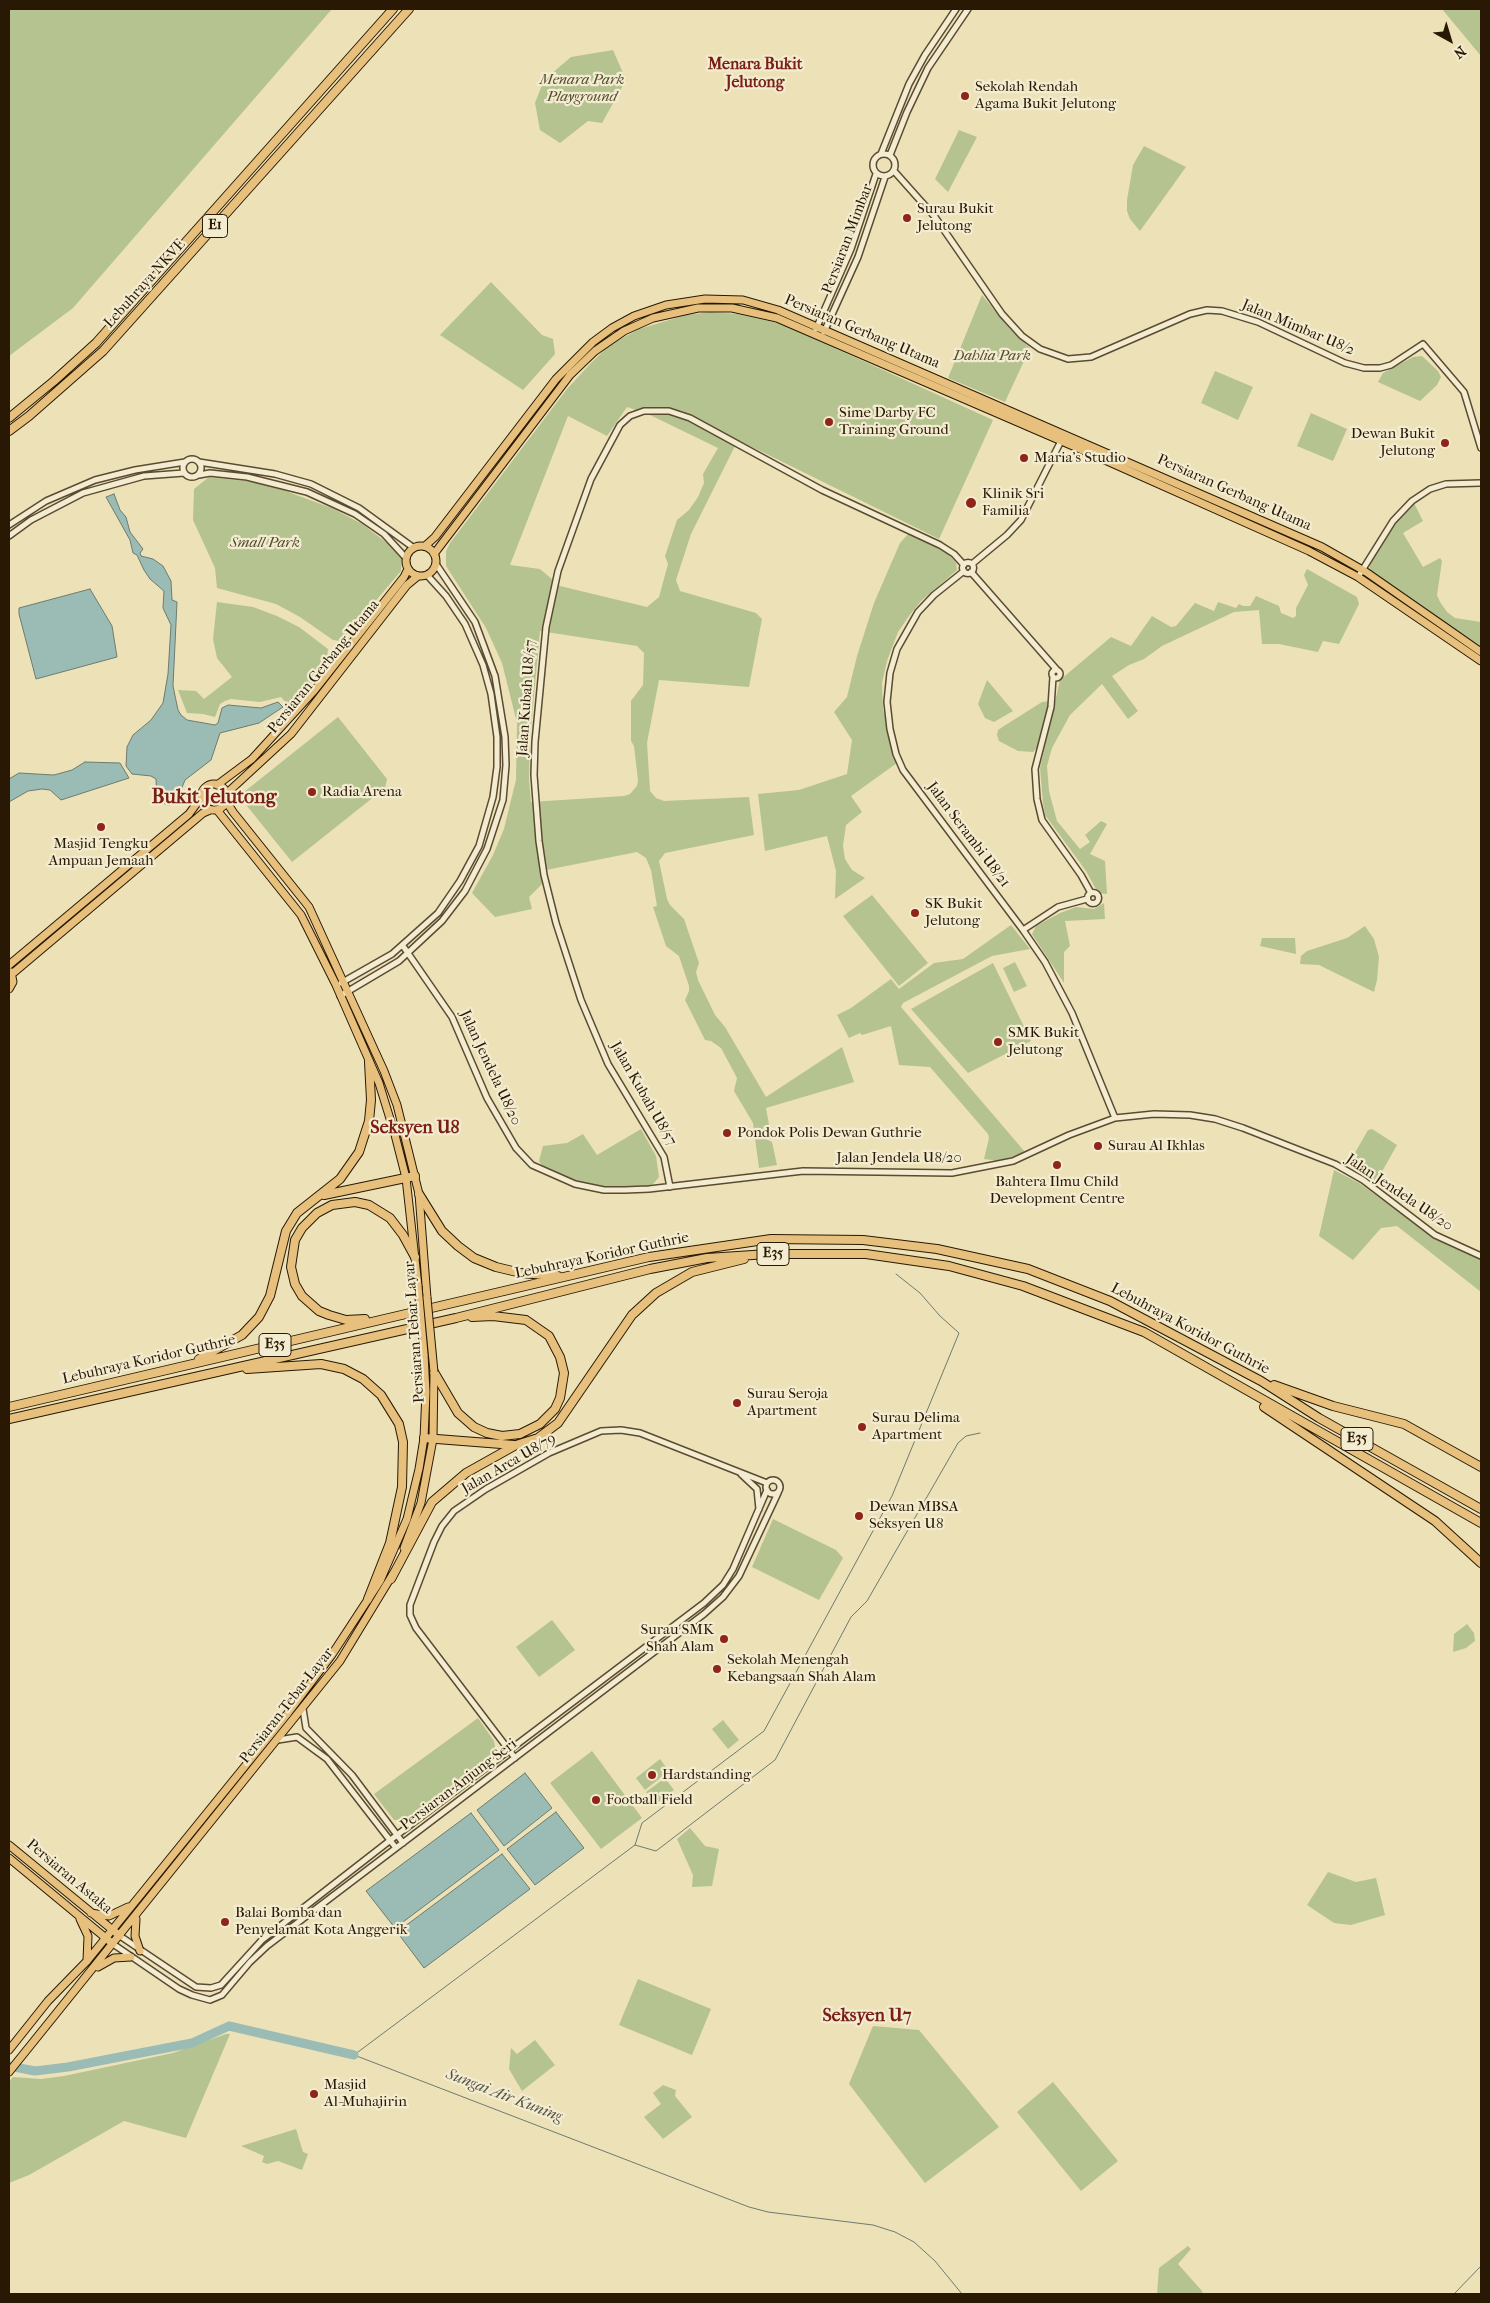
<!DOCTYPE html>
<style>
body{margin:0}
#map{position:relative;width:1490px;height:2303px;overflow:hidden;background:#ede1b8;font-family:"IM FELL French Canon",serif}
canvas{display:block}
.frame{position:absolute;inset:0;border:10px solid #291904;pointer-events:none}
.north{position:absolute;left:1425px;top:15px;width:50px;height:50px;-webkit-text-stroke:4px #f3ecd1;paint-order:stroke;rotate:141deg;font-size:14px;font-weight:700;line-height:20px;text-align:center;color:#291904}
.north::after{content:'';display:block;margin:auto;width:18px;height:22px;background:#291904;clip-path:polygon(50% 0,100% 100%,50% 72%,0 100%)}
</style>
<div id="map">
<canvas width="1490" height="2303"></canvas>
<div class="frame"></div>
<div class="north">N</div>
</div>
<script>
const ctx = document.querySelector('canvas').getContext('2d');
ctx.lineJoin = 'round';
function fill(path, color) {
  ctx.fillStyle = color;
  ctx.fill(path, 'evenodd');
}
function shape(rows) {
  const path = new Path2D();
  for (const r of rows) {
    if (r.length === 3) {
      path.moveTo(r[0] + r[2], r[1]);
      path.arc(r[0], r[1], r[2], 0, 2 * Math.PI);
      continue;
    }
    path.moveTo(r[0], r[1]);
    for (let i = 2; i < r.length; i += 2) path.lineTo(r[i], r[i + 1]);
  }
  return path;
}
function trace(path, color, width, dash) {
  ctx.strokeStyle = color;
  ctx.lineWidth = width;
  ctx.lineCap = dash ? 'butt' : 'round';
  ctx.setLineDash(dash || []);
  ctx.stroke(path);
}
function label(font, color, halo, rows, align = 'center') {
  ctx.font = font + ' "IM FELL French Canon",serif';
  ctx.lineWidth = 4.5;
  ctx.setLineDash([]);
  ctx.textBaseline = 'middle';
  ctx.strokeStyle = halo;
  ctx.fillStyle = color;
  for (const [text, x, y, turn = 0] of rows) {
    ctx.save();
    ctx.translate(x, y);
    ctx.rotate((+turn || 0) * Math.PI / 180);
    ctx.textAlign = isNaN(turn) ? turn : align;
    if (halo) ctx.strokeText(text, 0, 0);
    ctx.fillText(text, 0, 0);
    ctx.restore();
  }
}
fill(shape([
 [9,9,332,9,73,308,9,356],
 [1442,9,1481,9,1481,56],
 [613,50,626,80,602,123,588,121,560,143,540,130,535,103,544,80,571,57],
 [959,130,977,137,948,192,935,179],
 [1144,146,1186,167,1140,231,1130,219,1127,211,1127,200,1133,165],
 [491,282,542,335,553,339,555,354,523,390,440,335],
 [982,295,1010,329,1030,348,1005,402,948,378],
 [710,312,737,314,782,324,993,420,939,539,738,440,691,534,676,580,680,591,756,613,762,619,749,687,659,680,647,743,650,791,656,798,664,801,749,797,754,835,665,853,659,861,667,899,670,905,684,919,699,963,696,972,698,980,715,1015,725,1027,766,1097,842,1047,854,1082,766,1108,770,1130,765,1135,766,1139,772,1142,777,1165,759,1168,753,1123,734,1091,737,1078,721,1048,711,1041,705,1040,685,1000,689,991,689,986,679,956,666,946,653,907,657,906,651,870,646,858,637,852,541,871,542,884,529,897,532,909,495,917,472,893,493,855,504,829,511,800,516,780,517,723,502,663,486,628,446,566,446,551,450,543,567,389,590,364,608,346,639,329,686,315],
 [627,407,648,414,718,448,703,474,704,483,698,497,689,510,677,520,665,556,668,564,659,597,647,607,560,586,540,569,510,565,568,416,607,436],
 [540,631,637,646,644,653,643,685,631,701,631,741,634,746,638,780,637,786,630,794,624,796,531,802,529,779,530,738],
 [1422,356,1438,371,1441,377,1437,385,1420,401,1378,382,1383,373,1413,357],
 [1215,371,1253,387,1238,420,1201,403],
 [1311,413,1347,429,1333,461,1297,446],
 [209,477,254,482,283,490,334,509,362,524,399,552,402,558,401,571,345,637,339,641,333,640,300,617,276,604,217,588,215,568,193,520,194,489],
 [1414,503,1423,521,1403,533,1423,567,1440,558,1442,561,1437,595,1440,602,1447,612,1455,618,1481,622,1481,646,1371,573,1369,565,1370,560,1394,522],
 [909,533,945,550,956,563,957,570,921,601,909,616,898,632,887,661,882,683,883,709,897,763,851,796,862,812,846,825,843,846,845,859,852,870,865,878,835,899,836,871,827,836,765,851,758,794,799,790,847,774,852,740,834,712,847,697,857,656,874,603,900,543],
 [1307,569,1357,597,1359,604,1339,644,1323,641,1318,652,1279,644,1262,644,1259,610,1234,612,1162,646,1144,659,1129,665,1112,676,1138,711,1128,719,1102,684,1070,715,1052,748,1047,766,1049,791,1057,821,1080,849,1090,842,1085,835,1101,821,1107,824,1090,854,1105,861,1107,894,1098,893,1086,871,1045,815,1043,803,1040,768,1060,680,1111,637,1131,646,1152,616,1171,627,1176,626,1195,603,1214,611,1218,602,1236,608,1239,604,1243,606,1250,606,1256,596,1279,606,1281,613,1293,618,1296,616,1296,608,1308,585,1304,575],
 [217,602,253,607,277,616,299,627,328,649,327,660,293,711,281,697,260,702,231,699,225,701,220,704,215,717,203,714,187,713,178,690,196,691,204,699,232,677,217,658,213,639],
 [987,680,1013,711,994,722,985,718,978,704],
 [1050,701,1037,748,1033,752,1018,751,999,741,997,735,998,730,1004,726,1042,702],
 [338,717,387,779,385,788,292,862,239,796],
 [872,895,928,963,899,986,843,916],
 [1104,903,1105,919,1065,921,1070,946,1064,952,1064,983,1032,934,1036,926,1060,913,1076,907,1094,909],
 [1011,925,1030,949,992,956,903,1003,901,1007,1025,1152,1000,1161,984,1159,989,1138,988,1134,930,1067,899,1065,891,1026,862,1035,860,1033,849,1038,837,1015,851,1008,891,979,899,989,934,963,963,959],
 [1365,926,1374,939,1379,957,1377,980,1374,992,1319,965,1300,964,1301,956,1307,951,1347,938],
 [1262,938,1295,938,1296,954,1260,946],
 [1015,962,1027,986,1014,992,1003,968],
 [993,963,1031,1041,968,1073,911,1009],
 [641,1129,656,1156,659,1177,653,1184,644,1187,611,1188,589,1185,569,1180,542,1166,539,1161,543,1146,567,1143,583,1134,597,1155],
 [1372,1129,1397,1145,1375,1184,1348,1165,1368,1130],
 [1334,1170,1359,1183,1441,1242,1481,1259,1481,1292,1397,1226,1381,1228,1353,1260,1319,1236],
 [773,1519,836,1550,843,1558,819,1600,752,1567],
 [552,1620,575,1650,539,1677,516,1647],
 [1467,1624,1474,1633,1475,1641,1466,1648,1453,1652,1454,1634],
 [478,1718,494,1741,496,1751,406,1820,394,1820,374,1794],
 [723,1720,739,1740,728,1749,712,1729],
 [592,1751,642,1818,601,1849,550,1783],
 [660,1759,669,1771,645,1790,636,1778],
 [665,1778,674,1790,656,1804,646,1792],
 [690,1828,705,1846,719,1849,712,1886,692,1887,693,1875,677,1839],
 [1328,1872,1356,1882,1376,1878,1385,1915,1351,1925,1334,1923,1307,1905],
 [638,1979,711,2009,692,2055,619,2025],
 [873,2026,919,2030,999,2127,925,2183,849,2084],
 [226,2034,230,2034,186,2138,124,2121,29,2175,9,2183,9,2082,13,2077,41,2079,64,2076,173,2053],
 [535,2040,555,2065,522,2091,509,2069,511,2048,517,2054],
 [1053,2082,1118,2161,1081,2191,1017,2112],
 [663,2085,676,2090,675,2096,692,2117,663,2139,644,2117,661,2104,653,2093],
 [296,2129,303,2152,308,2154,302,2170,278,2161,267,2164,262,2162,264,2156,241,2146],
 [1188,2246,1191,2249,1178,2264,1202,2291,1203,2294,1157,2294,1159,2268]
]), '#b5c391');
const water = shape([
 [114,494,120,510,126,517,130,532,143,549,140,553,141,556,153,559,163,566,171,581,172,600,177,602,173,686,178,710,181,715,187,720,215,725,218,723,222,708,228,705,261,708,278,702,283,707,259,723,220,733,211,760,185,780,177,800,174,804,168,805,157,801,156,779,151,776,132,774,126,766,127,747,133,735,151,720,163,703,168,674,171,625,163,608,164,591,150,579,144,570,137,555,133,553,130,540,106,497,114,494],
 [90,589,112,626,117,657,36,679,19,614,19,608,90,589],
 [85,762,120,763,129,778,61,800,50,790,42,789,28,791,9,802,9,779,19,773,54,775,72,770,85,762],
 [525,1773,552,1808,504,1846,477,1810,525,1773],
 [556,1812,584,1848,535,1885,507,1849,556,1812],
 [471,1813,499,1850,395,1928,366,1891,471,1813],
 [502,1854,530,1889,424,1968,397,1932,502,1854]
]);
fill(water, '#9abcb4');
trace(water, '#6d7b6e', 1);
trace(shape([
 [635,1845,656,1851,775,1760,851,1617,867,1601,958,1443,966,1436,980,1433],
 [354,2055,635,1845,642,1823,764,1731,892,1496,959,1333,940,1316,920,1293,896,1274],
 [354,2055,749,2207,768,2212,873,2225,895,2232,914,2242,935,2261,962,2294],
 [1454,2294,1481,2266]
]), '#6d7b6e', 1);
trace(shape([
 [9,2066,35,2071,68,2067,192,2043,229,2026,354,2055]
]), '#9abcb4', 9);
const minor = shape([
 [884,165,11],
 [881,154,909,84,925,55,956,9],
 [890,155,907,112,928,68,968,9],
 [894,171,935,217,1002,314,1022,336,1040,349,1068,359,1091,357,1190,314,1207,310,1222,311,1258,322,1345,363,1364,368,1380,368,1391,365,1423,344,1464,392,1481,448],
 [816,329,851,249,876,174],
 [824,332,858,257,885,177],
 [192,468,9],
 [199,462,275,474,311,484,359,508,414,548],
 [199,475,210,473,247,477,307,492,355,514,384,534,406,558],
 [9,525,46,501,95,480,135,470,185,462],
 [9,536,31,520,83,493,144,476,184,473],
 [968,568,5.5],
 [972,564,1007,535,1021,520,1062,439],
 [964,571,934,595,918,612,897,649,890,673,887,702,890,729,896,754,903,770,1023,930,1045,962,1072,1013,1115,1118],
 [971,572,1057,670],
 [1358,577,1393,521,1412,501,1430,489,1446,484,1480,483],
 [1056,674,4],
 [1053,677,1051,707,1035,769,1037,799,1042,820,1081,875,1091,893],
 [1093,898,5.5],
 [1023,930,1058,907,1087,899],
 [403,946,452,1017,487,1098,516,1148,532,1165,575,1184,604,1190,625,1190,649,1189,803,1171,952,1173,1013,1161,1069,1135,1115,1118,1154,1114,1190,1115,1215,1119,1243,1128,1335,1164,1363,1180,1435,1235,1481,1256],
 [341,983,392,954,438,913,460,881,479,846,493,797,497,767,497,737,491,694,483,665,465,624,446,596,427,575],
 [340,996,399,961,442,921,465,891,487,849,503,800,506,765,505,737,495,676,475,622,436,564],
 [670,1187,664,1157,608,1064,581,1000,556,923,544,875,539,841,534,775,535,742,546,627,558,571,591,479,620,425,630,416,644,411,669,411,690,418,822,490,940,545,954,554,964,565],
 [741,1474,757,1489,759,1509],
 [773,1487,7],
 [303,1709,306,1728,352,1775,403,1843],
 [278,1740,297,1737,327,1759,396,1848],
 [515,1758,416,1628,410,1615,410,1605,434,1542,442,1526,454,1511,486,1489,549,1453,601,1431,621,1430,640,1433,767,1483],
 [120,1936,196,1987,211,1988,221,1985,262,1940,397,1835,704,1603,723,1585,733,1569,767,1490],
 [113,1944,179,1989,192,1995,210,2000,222,1995,250,1962,267,1946,704,1614,723,1597,739,1576,778,1493]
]);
const major = shape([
 [425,546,435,537,556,379,593,342,612,328,634,316,666,305,705,299,743,300,778,310,817,327,1322,547,1366,572,1481,652],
 [421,561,15],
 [434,554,570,375,595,351,624,331,653,318,698,308,732,308,777,318,1087,452,1309,551,1358,577,1481,661],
 [214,797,13],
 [217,785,252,759,313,692,404,577,408,569],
 [226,794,291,734,407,585,418,576],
 [226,801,233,812,309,907,384,1071,397,1105,419,1194,427,1298],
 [217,810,301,915,336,985,379,1083,395,1135,406,1178,418,1286],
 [9,965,189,814,200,799],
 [12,974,203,813,210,810],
 [9,989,13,982,11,972],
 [404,1548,421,1503,433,1439,434,1372],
 [9,1845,120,1936],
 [9,1858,113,1944],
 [91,1913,109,1916,128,1907],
 [80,1919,88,1936,87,1961],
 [136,1919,135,1936,140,1951],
 [98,1967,114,1958,131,1957],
 [9,2050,48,2001,87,1961,288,1713,331,1656,380,1581,407,1519,419,1469,424,1438,426,1392,424,1354],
 [9,2072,340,1661,393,1574]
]);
const highway = shape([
 [9,418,54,381,96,343,393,9],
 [9,431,29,416,103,351,409,9],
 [419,1194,442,1231,458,1246,474,1258,496,1267,521,1273,558,1276],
 [324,1195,415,1176],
 [365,1319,346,1320,329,1315,319,1311,302,1296,295,1284,291,1267,295,1240,302,1228,317,1213,332,1205,355,1202,369,1205,390,1218,403,1235,415,1257],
 [199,1359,242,1335,259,1317,270,1296,286,1231,297,1213,340,1179,359,1152,369,1121,371,1100,369,1062],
 [247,1369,321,1364,344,1369,363,1379,381,1395,399,1424,403,1442,402,1487,390,1543,368,1599],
 [434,1372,458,1413,474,1427,487,1433,502,1436,520,1434,540,1424,555,1409,560,1398,564,1373,560,1357,549,1336,526,1320,493,1316,472,1317],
 [1274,1385,1333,1406,1404,1424,1481,1467],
 [9,1407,649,1257,771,1239,863,1240,937,1249,1028,1269,1110,1301,1261,1381,1319,1418,1481,1509],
 [1264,1407,1435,1521,1481,1563],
 [9,1419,456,1318,650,1269,707,1258,768,1254,866,1254,949,1266,1023,1286,1144,1332,1481,1523],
 [424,1438,514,1445],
 [391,1579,432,1502,466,1473,516,1445,538,1438,558,1423,632,1315,656,1293,692,1272,744,1259]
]);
trace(minor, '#5a4b31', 8);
trace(major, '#291904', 9);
trace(highway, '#291904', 10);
trace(minor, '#f3ecd1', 5);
trace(major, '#e6c07c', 7);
trace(highway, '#e6c07c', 8);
const majorBridge = shape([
 [418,1286,424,1354],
 [427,1298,434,1372]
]);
trace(majorBridge, '#291904', 9, []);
trace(majorBridge, '#e6c07c', 7);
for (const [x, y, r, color] of [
 [965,96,5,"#8f2418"],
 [907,218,5,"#8f2418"],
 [829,422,5,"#8f2418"],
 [1445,443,5,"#8f2418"],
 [1024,458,5,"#8f2418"],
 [971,503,6,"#8f2418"],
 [312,792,5,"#8f2418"],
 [101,827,5,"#8f2418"],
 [915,913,5,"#8f2418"],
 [998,1042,5,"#8f2418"],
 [727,1133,5,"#8f2418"],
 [1098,1146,5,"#8f2418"],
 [1057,1165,5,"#8f2418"],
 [737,1403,5,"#8f2418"],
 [862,1427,5,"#8f2418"],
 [859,1516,5,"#8f2418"],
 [724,1639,5,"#8f2418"],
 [717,1669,5,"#8f2418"],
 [652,1775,5,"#8f2418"],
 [596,1800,5,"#8f2418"],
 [225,1922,5,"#8f2418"],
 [314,2094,5,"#8f2418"]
]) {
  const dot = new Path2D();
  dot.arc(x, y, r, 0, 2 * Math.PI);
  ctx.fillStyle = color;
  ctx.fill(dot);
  trace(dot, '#f3ecd1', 2);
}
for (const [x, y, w] of [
 [215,226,25],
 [773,1254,32],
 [275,1345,32],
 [1357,1439,32]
]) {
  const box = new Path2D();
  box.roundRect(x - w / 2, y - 11.5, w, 23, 4);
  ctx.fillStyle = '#f3ecd1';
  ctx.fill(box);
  trace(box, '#291904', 1);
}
label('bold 14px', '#291904', null, [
 ["E1",215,226],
 ["E35",773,1254],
 ["E35",275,1345],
 ["E35",1357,1439]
]);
label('italic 15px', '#534c2e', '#f3ecd1', [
 ["Menara Park",582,80],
 ["Playground",582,97],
 ["Dahlia Park",992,356],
 ["Small Park",265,543]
]);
label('15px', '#291904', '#f3ecd1', [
 ["Sekolah Rendah",975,87],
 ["Agama Bukit Jelutong",975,104],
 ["Surau Bukit",917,209],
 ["Jelutong",917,226],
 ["Sime Darby FC",839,413],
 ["Training Ground",839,430],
 ["Dewan Bukit",1435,434,"right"],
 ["Jelutong",1435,451,"right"],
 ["Maria's Studio",1034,458],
 ["Klinik Sri",982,494],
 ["Familia",982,511],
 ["Radia Arena",322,792],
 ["Masjid Tengku",101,844,"center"],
 ["Ampuan Jemaah",101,861,"center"],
 ["SK Bukit",925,904],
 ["Jelutong",925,921],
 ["SMK Bukit",1008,1033],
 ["Jelutong",1008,1050],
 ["Pondok Polis Dewan Guthrie",737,1133],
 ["Surau Al Ikhlas",1108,1146],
 ["Bahtera Ilmu Child",1057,1182,"center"],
 ["Development Centre",1057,1199,"center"],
 ["Surau Seroja",747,1394],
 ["Apartment",747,1411],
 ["Surau Delima",872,1418],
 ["Apartment",872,1435],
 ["Dewan MBSA",869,1507],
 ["Seksyen U8",869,1524],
 ["Surau SMK",714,1630,"right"],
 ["Shah Alam",714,1647,"right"],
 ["Sekolah Menengah",727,1660],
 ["Kebangsaan Shah Alam",727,1677],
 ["Hardstanding",662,1775],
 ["Football Field",606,1800],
 ["Balai Bomba dan",235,1913],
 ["Penyelamat Kota Anggerik",235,1930],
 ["Masjid",324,2085],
 ["Al-Muhajirin",324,2102]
], 'left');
label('15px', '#291904', '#f3ecd1', [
 ["Persiaran Mimbar",848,239,-69],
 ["Lebuhraya NKVE",145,284,-48],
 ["Jalan Mimbar U8/2",1298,328,23],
 ["Persiaran Gerbang Utama",862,332,23],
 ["Persiaran Gerbang Utama",1234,493,24],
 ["Persiaran Gerbang Utama",324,667,-51],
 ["Jalan Kubah U8/57",527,698,-86],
 ["Jalan Serambi U8/21",968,835,53],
 ["Jalan Jendela U8/20",490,1068,65],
 ["Jalan Kubah U8/57",643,1094,60],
 ["Jalan Jendela U8/20",899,1158],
 ["Jalan Jendela U8/20",1399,1193,34],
 ["Lebuhraya Koridor Guthrie",602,1256,-12],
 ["Lebuhraya Koridor Guthrie",1190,1329,28],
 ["Persiaran Tebar Layar",415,1332,-94],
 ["Lebuhraya Koridor Guthrie",149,1360,-13],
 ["Jalan Arca U8/79",509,1464,-30],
 ["Persiaran Tebar Layar",287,1706,-52],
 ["Persiaran Anjung Seri",459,1785,-37],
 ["Persiaran Astaka",69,1877,40]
]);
label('bold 16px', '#7a1f14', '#f3ecd1', [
 ["Menara Bukit",755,65],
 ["Jelutong",755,83]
]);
label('italic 16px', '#515242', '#f3ecd1', [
 ["Sungai Air Kuning",504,2096,21]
]);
label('bold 18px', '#7a1f14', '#f3ecd1', [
 ["Seksyen U8",415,1129],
 ["Seksyen U7",867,2017]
]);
label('bold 20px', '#7a1f14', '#f3ecd1', [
 ["Bukit Jelutong",214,798]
]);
</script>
